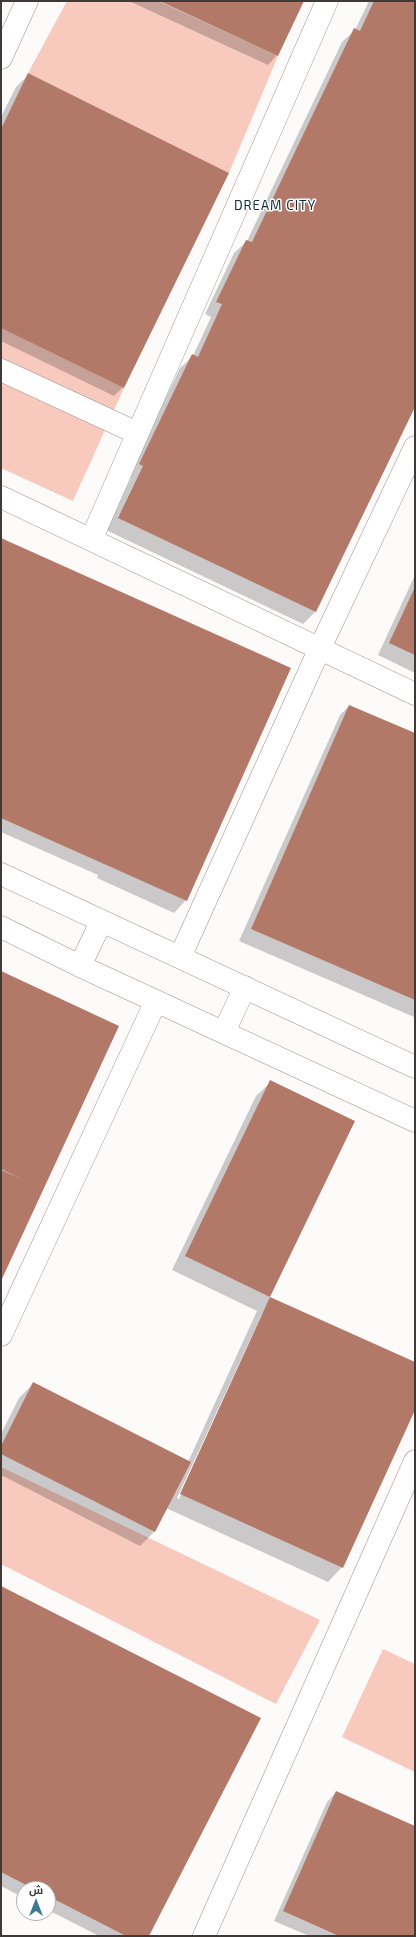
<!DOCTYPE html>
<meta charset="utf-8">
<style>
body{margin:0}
#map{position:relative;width:416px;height:1937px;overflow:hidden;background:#fdfafa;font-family:"Exo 2",Cairo,sans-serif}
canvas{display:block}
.frame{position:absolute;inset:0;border:2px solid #3f3a38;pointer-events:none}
.north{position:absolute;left:16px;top:1881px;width:40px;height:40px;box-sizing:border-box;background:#fff;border:1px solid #b2b0af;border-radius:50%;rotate:0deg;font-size:11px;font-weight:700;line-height:16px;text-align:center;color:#3f3a38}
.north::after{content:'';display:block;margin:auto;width:14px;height:18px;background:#3b7a8f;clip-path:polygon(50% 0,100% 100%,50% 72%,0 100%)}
</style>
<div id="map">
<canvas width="416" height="1937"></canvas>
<div class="frame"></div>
<div class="north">ش</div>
</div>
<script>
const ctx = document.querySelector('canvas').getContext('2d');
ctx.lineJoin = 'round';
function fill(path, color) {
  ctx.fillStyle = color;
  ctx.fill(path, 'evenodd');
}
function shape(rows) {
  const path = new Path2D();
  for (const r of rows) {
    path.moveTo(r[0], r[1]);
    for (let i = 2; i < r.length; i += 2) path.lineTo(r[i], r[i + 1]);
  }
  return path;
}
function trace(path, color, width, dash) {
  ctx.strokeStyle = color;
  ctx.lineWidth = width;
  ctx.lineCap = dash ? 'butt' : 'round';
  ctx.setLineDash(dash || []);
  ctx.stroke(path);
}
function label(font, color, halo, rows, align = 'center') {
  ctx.font = font + ' "Exo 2",sans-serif';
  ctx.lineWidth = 3;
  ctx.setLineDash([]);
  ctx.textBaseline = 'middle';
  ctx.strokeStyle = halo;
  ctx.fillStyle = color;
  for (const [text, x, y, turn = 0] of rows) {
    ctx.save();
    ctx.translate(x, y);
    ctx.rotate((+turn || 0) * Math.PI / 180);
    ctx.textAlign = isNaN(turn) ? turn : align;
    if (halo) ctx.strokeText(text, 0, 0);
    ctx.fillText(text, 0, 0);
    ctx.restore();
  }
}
fill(shape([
 [67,1,158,1,278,56,229,173,28,73],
 [1,328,124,388,73,501,1,468],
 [1,1467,320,1620,276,1704,1,1564],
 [383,1649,415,1664,415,1772,342,1737]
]), '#f8cabd');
fill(shape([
 [129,1,303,1,277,55,268,65],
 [369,1,415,1,415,404,315,612,303,624,106,530,131,478,128,477,180,368,193,356,211,317,205,314,234,253,247,241,342,42,355,30],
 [29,74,123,387,114,396,1,341,1,117,16,87],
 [1,539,186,900,174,913,97,878,98,875,1,832],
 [415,575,415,673,378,655],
 [349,706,415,734,414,1017,239,941,340,715],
 [1,972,118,1027,1,1279],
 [271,1082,354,1122,269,1297,415,1363,415,1407,342,1567,328,1582,166,1508,155,1531,140,1546,1,1475,1,1434,19,1398,33,1384,188,1462,257,1311,172,1270,256,1096],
 [262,1314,264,1314,179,1499,177,1498],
 [1,1587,148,1936,99,1936,48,1910,48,1889,24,1889,24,1898,1,1886],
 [336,1792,415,1827,415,1936,309,1936,274,1921,327,1802]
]), '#0003');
fill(shape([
 [160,1,304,1,278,56],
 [374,1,415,1,415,407,316,612,118,518,143,466,139,464,192,354,198,357,222,304,216,302,246,240,252,242,354,28,360,31],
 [28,73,229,173,124,388,1,328,1,129],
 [1,538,291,668,187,901,1,818],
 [415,587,415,655,389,643],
 [349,705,415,733,415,1000,251,929],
 [1,971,119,1026,1,1281,1,1170,22,1179,1,1169],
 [270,1080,355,1121,270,1297,185,1256],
 [270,1297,415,1362,415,1410,343,1568,180,1494],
 [33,1382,191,1462,155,1532,1,1454,1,1446],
 [1,1586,261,1718,149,1936,126,1936,48,1896,48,1889,34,1889,1,1872],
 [336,1791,415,1826,415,1936,339,1936,283,1911]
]), '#b37968');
const minor = shape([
 [1,58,27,1],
 [1,370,137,433],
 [1,497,415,694],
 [91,540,327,1],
 [180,957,320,648,415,447],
 [1,1335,156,1001],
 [204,1936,415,1461]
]);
const tertiary = shape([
 [1,874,415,1067],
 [1,927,80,966,415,1121],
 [80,966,101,922],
 [224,1032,245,987]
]);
trace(minor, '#9d918d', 23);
trace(tertiary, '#9d918d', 23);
trace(minor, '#fff', 22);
trace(tertiary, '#fff', 22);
ctx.letterSpacing = '1px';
label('13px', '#102e38', '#fff', [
 ["DREAM CITY",275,206]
]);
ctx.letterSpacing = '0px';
</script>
